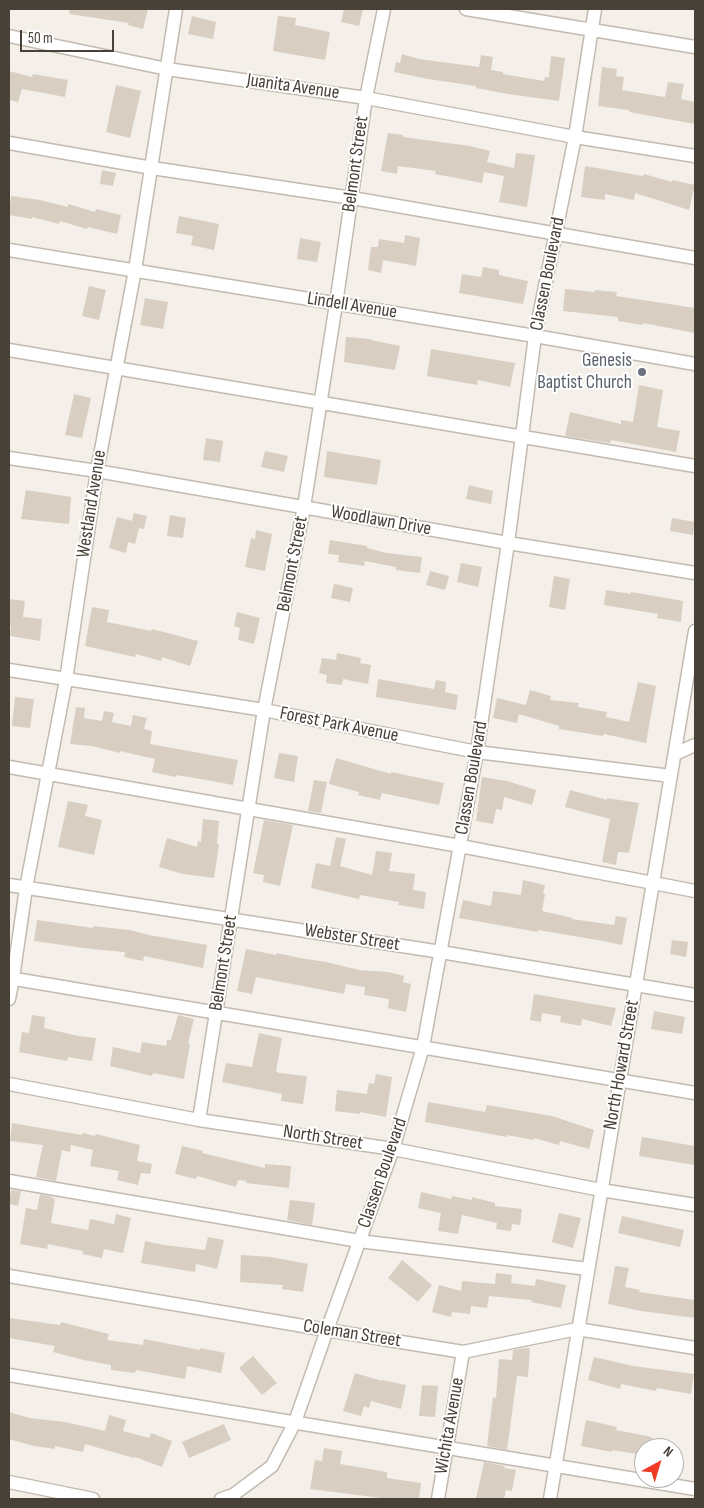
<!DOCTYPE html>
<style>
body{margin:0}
#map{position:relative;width:704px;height:1508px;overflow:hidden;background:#f4f0e9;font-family:"Sofia Sans Condensed",sans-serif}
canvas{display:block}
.frame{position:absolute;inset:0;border:10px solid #474138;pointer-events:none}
.north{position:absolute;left:634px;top:1438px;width:50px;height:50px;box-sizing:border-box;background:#fff;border:1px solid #b5b3af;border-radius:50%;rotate:39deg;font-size:14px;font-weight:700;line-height:20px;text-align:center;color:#474138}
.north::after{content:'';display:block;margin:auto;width:18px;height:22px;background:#ef3b25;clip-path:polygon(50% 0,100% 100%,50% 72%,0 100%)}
.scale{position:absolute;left:20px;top:30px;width:94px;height:22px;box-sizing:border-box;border:2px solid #474138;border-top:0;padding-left:6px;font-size:15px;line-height:18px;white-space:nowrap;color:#474138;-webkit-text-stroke:4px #fff;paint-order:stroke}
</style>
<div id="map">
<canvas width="704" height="1508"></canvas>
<div class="frame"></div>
<div class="north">N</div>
<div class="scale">50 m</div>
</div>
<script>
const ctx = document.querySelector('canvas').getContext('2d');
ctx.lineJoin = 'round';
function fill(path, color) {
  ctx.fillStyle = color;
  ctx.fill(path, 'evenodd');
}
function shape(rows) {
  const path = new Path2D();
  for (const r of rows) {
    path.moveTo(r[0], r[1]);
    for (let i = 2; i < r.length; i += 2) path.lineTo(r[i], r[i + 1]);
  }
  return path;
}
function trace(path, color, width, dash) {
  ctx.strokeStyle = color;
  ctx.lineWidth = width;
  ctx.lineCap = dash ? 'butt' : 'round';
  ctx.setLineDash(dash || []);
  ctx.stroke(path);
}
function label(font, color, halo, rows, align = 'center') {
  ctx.font = font + ' "Sofia Sans Condensed",sans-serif';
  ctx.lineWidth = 4;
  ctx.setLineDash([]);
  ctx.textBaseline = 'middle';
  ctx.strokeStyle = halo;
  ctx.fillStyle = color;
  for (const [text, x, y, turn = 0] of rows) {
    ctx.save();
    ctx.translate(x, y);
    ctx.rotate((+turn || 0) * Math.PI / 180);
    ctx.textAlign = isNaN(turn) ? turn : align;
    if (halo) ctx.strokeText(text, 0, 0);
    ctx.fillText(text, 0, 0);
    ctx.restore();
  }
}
fill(shape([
 [70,9,148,9,143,29,128,25,129,23,69,14],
 [344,9,363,9,359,26,341,22],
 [192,16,216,22,213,39,188,34],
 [278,16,296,18,295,25,330,32,325,60,273,51],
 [402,54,419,59,479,67,481,55,493,57,491,70,503,72,503,74,544,81,545,77,549,77,551,56,565,58,559,101,508,94,476,88,476,86,428,79,394,72,396,62,400,63],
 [602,67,617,69,616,76,624,77,622,90,665,97,668,82,684,84,681,99,695,102,695,124,629,112,629,110,598,106],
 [9,71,32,77,33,74,68,80,65,97,22,89,18,102,9,100],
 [116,85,141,91,130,138,106,132],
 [388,133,403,135,403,137,470,146,490,151,487,162,514,168,516,153,535,155,527,207,499,202,504,176,484,172,482,183,435,174,436,171,398,166,397,174,381,171],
 [585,166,643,176,644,174,672,182,672,180,695,185,689,210,635,193,634,200,605,194,605,200,581,197],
 [102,170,116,173,113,186,100,184],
 [11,196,40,200,68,207,68,204,95,212,96,209,121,215,117,234,88,227,87,229,60,221,59,224,32,217,32,219,9,215],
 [179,216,219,224,214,250,191,245,193,236,176,233],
 [405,235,420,238,416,266,383,260,381,273,368,270,371,247,378,247,379,239,404,243],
 [300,238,321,242,317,262,297,259],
 [483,267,499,270,499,275,528,281,523,304,459,293,462,274,481,277],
 [89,286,106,290,99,320,82,316],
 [565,289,595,292,595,290,617,292,616,296,695,308,695,333,643,323,642,325,618,321,618,317,563,311],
 [145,298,168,302,163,329,140,325],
 [346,337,371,339,371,340,400,346,395,370,344,362],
 [431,349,515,363,510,387,478,380,477,385,427,376],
 [639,385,663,390,657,427,680,431,676,452,611,440,610,443,565,436,570,412,621,424,621,420,633,422],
 [74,394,91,398,82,438,65,435],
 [206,438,223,441,220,462,203,460],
 [265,451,288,456,284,472,261,467],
 [327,451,381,460,377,485,324,477],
 [469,485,493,491,491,504,466,499],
 [26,490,71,497,69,524,21,519],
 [134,513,147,516,144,529,139,528,135,544,128,542,126,553,109,548,117,517,132,521],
 [170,515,186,518,183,538,167,536],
 [672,518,695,522,693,535,670,531],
 [256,530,272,534,265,571,245,567,251,538,255,539],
 [330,540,367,546,367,548,386,553,422,557,420,573,396,570,396,567,365,561,364,566,338,562,339,555,328,554],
 [461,563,482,567,478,587,457,582],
 [430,571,449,576,445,590,426,585],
 [554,576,570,579,565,610,549,607],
 [334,584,353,588,350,602,331,598],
 [606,590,631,594,631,592,683,601,681,622,657,618,658,614,604,605],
 [9,599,25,601,23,617,42,619,40,641,10,636,11,626,9,625],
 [92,607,109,610,107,622,151,631,152,629,198,641,190,666,162,657,161,661,136,654,135,657,85,646],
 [237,612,260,618,254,644,238,640,240,628,234,626],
 [337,653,361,658,360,663,371,665,368,684,343,679,342,685,326,683,327,675,319,673,322,658,336,660],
 [378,679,434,689,436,680,446,682,445,692,458,695,456,710,376,697],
 [638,682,656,686,646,743,604,734,603,736,559,729,559,726,519,714,517,723,493,718,497,698,526,705,530,690,551,696,550,700,579,703,578,707,607,712,606,717,629,722],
 [15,697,34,699,30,728,12,726],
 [76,707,85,708,84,718,102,721,104,711,114,713,112,722,131,726,133,715,147,718,144,729,152,731,150,744,238,760,233,785,206,780,177,775,176,777,152,772,155,759,120,751,120,753,92,746,70,744],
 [279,753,298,756,294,782,274,778],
 [336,758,391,774,391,772,444,783,439,805,382,793,380,800,358,795,359,792,329,784],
 [482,777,507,781,536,790,532,805,504,797,502,810,496,809,493,824,476,821],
 [314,780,327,782,321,813,308,811],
 [570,790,607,800,607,798,639,803,629,853,618,852,616,865,602,862,610,819,565,807],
 [68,801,88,805,85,816,102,820,94,855,58,847],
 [203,819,219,821,217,844,219,844,214,878,183,874,159,867,167,838,197,847,198,841,201,842],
 [264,820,293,825,280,886,263,882,264,875,253,873],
 [336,837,346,839,340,866,372,875,376,851,392,853,389,871,415,874,413,890,426,892,424,909,398,905,399,902,360,895,359,899,311,888,316,863,330,866],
 [523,880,545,885,543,894,545,894,542,911,572,918,572,919,614,925,616,916,627,918,622,945,603,941,538,930,538,932,459,918,463,900,491,906,493,891,521,895],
 [37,920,93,928,93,926,130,930,149,935,207,945,203,968,144,956,143,961,124,957,125,952,91,949,34,941],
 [672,940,688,942,686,957,670,954],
 [246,949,276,955,277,953,300,958,326,962,359,970,388,972,404,976,403,982,411,984,406,1012,388,1008,389,999,364,995,365,987,346,984,344,994,256,977,252,994,237,991],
 [534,994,616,1008,611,1026,582,1019,581,1026,560,1022,561,1016,542,1013,541,1022,530,1020],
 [654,1011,685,1017,682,1034,651,1029],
 [32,1015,45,1017,44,1028,78,1036,96,1038,92,1061,68,1057,67,1061,19,1052,22,1032,29,1033],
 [178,1015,194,1019,188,1043,190,1044,184,1079,153,1073,152,1076,110,1066,113,1047,140,1053,142,1042,166,1046,167,1040,171,1040],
 [259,1033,282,1038,276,1071,279,1073,307,1076,303,1104,281,1101,282,1094,222,1082,226,1063,252,1067],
 [376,1074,392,1077,386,1117,360,1112,360,1114,335,1111,337,1090,367,1094,369,1083,374,1084],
 [428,1102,485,1112,487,1105,552,1116,594,1130,589,1149,560,1141,559,1145,534,1138,534,1140,507,1135,507,1137,425,1122],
 [12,1123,82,1135,83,1133,95,1136,96,1134,140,1145,137,1161,152,1164,150,1174,141,1173,138,1185,117,1180,119,1171,90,1166,93,1150,71,1145,70,1152,62,1150,56,1181,36,1177,43,1145,10,1141],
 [642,1137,695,1146,695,1165,639,1156],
 [182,1146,203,1151,202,1153,265,1168,265,1164,291,1166,289,1188,246,1183,246,1181,238,1180,236,1187,197,1176,196,1179,175,1174],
 [11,1190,21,1191,18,1206,9,1204],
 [421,1192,451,1199,452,1196,472,1200,472,1197,495,1203,495,1206,522,1209,520,1225,512,1224,511,1231,496,1229,497,1223,462,1215,458,1234,438,1231,441,1213,418,1208],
 [40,1194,53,1197,52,1198,55,1199,51,1223,88,1230,90,1219,114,1224,116,1214,131,1218,123,1253,104,1249,102,1258,82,1254,83,1251,48,1244,47,1249,20,1244,26,1208,37,1210],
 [290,1200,315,1203,312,1225,287,1220],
 [559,1213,581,1218,573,1248,552,1242],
 [622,1216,684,1230,680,1247,618,1233],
 [208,1237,224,1240,217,1269,196,1264,195,1272,141,1263,145,1241,164,1245,205,1250],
 [241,1255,271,1257,308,1264,303,1292,282,1289,283,1285,240,1282],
 [402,1260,432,1285,418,1302,388,1278],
 [615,1266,629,1268,625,1287,640,1290,639,1292,695,1300,695,1318,641,1311,608,1304],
 [496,1273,512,1275,511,1283,535,1286,536,1279,566,1285,561,1308,531,1302,532,1300,489,1296,487,1308,471,1306,470,1314,452,1312,451,1317,432,1312,439,1285,461,1291,462,1281,495,1284],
 [9,1318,60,1325,61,1322,109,1334,107,1340,143,1345,144,1339,200,1350,200,1348,225,1353,221,1373,187,1366,185,1379,136,1370,135,1373,111,1370,111,1365,84,1360,53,1352,55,1346,9,1338],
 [526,1348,530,1348,528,1377,517,1376,507,1450,487,1446,493,1397,496,1398,499,1359,512,1360,513,1350],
 [253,1356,277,1383,262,1395,239,1368],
 [594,1357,633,1366,694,1374,691,1394,657,1388,656,1391,621,1384,620,1389,588,1380],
 [355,1373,382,1381,382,1380,406,1385,401,1409,371,1401,369,1408,364,1406,361,1416,343,1411],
 [422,1385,438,1386,435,1417,419,1416],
 [9,1412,29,1418,65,1422,105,1431,109,1415,126,1420,123,1431,149,1438,151,1433,172,1441,162,1467,135,1457,134,1458,85,1444,83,1452,55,1446,55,1449,34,1446,9,1439],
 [586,1420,617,1427,616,1430,652,1437,650,1448,644,1448,644,1455,612,1450,612,1452,581,1446],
 [224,1424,231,1440,189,1458,182,1442],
 [324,1448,342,1451,340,1464,387,1472,387,1478,421,1483,419,1499,389,1499,310,1489,315,1460,322,1461],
 [484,1462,505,1466,504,1468,516,1470,512,1491,506,1490,504,1499,476,1499]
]), '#d8cec2');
const minor = shape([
 [466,9,695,47],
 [9,36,167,69,366,98,575,137,695,156],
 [9,143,152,168,352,198,695,258],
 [9,250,535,336,695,364],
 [9,350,695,466],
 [9,458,97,471,508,543,695,573],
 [9,670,264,710,477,752,671,776],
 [675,754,695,745],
 [9,767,460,846,695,891],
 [9,885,441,952,695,995],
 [9,978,695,1093],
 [9,999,13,978,26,888,66,680,97,471,135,270,176,9],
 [9,1084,199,1120,393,1149,601,1190,695,1205],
 [199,1120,264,710,304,507,336,304,366,98,384,9],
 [9,1181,359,1241,588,1269],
 [9,1276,327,1330,463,1352,577,1329,695,1348],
 [9,1375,695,1489],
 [9,1482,93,1499],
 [221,1499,233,1495,272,1466,295,1422,327,1330,393,1149,423,1047,477,752,508,543,535,336,575,137,595,9],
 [438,1499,463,1352],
 [550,1499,695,631]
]);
trace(minor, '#c2baaf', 15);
trace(minor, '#fff', 12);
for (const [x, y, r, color] of [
 [642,372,5,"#6b7280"]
]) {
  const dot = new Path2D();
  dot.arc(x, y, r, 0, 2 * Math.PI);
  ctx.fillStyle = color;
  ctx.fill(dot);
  trace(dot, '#fff', 2);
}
label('19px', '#474138', '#fff', [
 ["Juanita Avenue",293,87,8],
 ["Belmont Street",356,164,-82],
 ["Classen Boulevard",548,274,-79],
 ["Lindell Avenue",352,306,9],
 ["Westland Avenue",92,504,-81],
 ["Woodlawn Drive",381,521,10],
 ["Belmont Street",293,564,-79],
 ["Forest Park Avenue",339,725,11],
 ["Classen Boulevard",472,778,-80],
 ["Webster Street",352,938,9],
 ["Belmont Street",224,963,-81],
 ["North Howard Street",622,1065,-80],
 ["North Street",323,1138,9],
 ["Classen Boulevard",383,1173,-71],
 ["Coleman Street",352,1334,9],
 ["Wichita Avenue",450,1426,-80]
]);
label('19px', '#5b616d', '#fff', [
 ["Genesis",632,361],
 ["Baptist Church",632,383]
], 'right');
</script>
